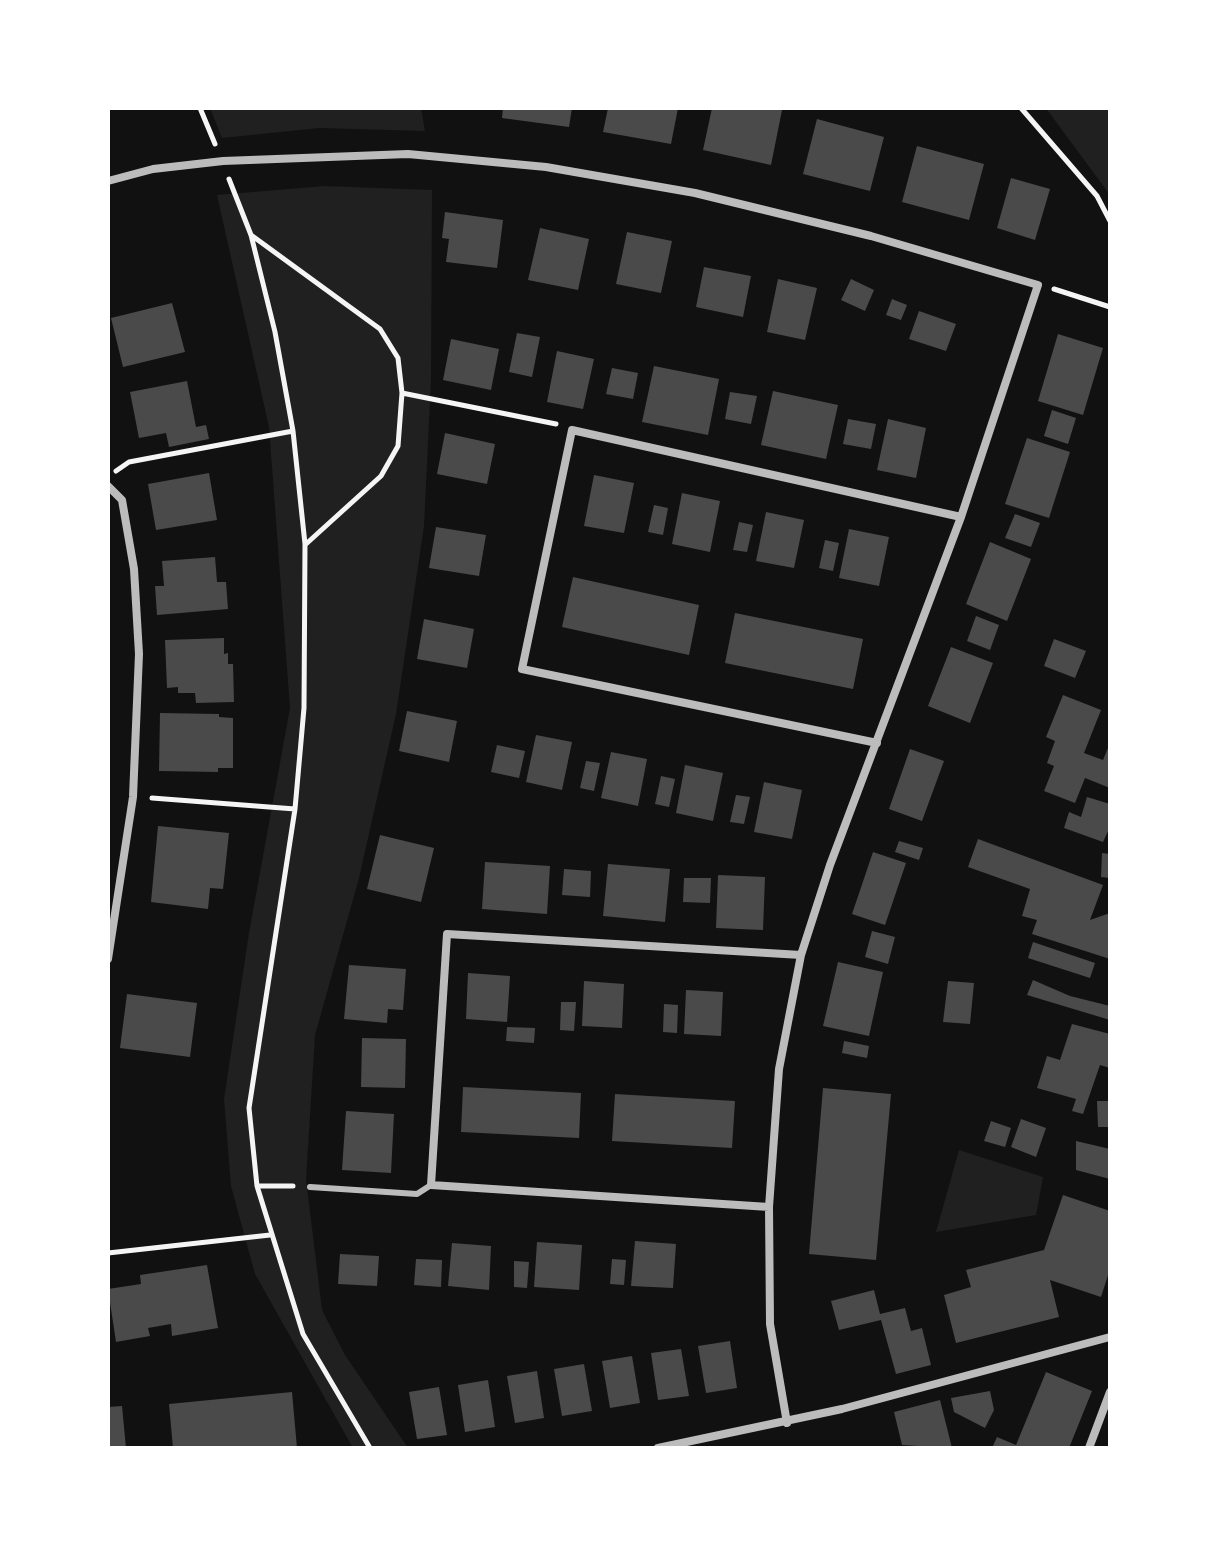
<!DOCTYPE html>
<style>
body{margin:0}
#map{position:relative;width:1218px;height:1556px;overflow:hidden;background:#111;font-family:Barlow,sans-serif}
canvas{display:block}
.frame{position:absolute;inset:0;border:110px solid #fff;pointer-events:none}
</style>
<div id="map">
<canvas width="1218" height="1556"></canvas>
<div class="frame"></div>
</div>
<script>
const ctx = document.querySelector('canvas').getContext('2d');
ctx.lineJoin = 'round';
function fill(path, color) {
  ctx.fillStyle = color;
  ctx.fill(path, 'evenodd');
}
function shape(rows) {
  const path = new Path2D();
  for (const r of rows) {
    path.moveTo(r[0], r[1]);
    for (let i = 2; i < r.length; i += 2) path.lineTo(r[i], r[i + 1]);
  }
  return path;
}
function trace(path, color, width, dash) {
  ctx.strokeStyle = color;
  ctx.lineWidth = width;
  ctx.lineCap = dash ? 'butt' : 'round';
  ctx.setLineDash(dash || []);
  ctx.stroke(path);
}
fill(shape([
 [210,108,421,108,425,131,319,128,222,138],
 [1044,108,1110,108,1110,195,1048,111],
 [325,186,432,190,431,379,424,526,396,714,359,878,315,1035,306,1179,322,1310,345,1355,408,1448,353,1448,255,1274,231,1186,224,1099,249,933,290,708,269,427,217,195],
 [959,1150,1043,1177,1036,1215,936,1232]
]), '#202020');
fill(shape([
 [503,108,572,108,569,127,502,118],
 [608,108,678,108,671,144,603,132],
 [712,108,782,110,771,165,703,150],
 [817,119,884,137,870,191,803,174],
 [917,146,984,164,969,220,902,202],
 [1011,178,1050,189,1035,240,997,228],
 [445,212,503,220,497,268,446,262,449,239,442,238],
 [540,228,589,239,578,290,528,280],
 [627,232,672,241,661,293,616,284],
 [704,267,751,276,743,317,696,307],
 [778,279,817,288,805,340,767,332],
 [851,279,874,290,865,311,841,300],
 [892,299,907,305,901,320,886,315],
 [172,303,185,352,123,367,111,318],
 [919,311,956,324,946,351,909,339],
 [517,333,540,337,532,377,509,372],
 [1058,334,1103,348,1083,415,1038,401],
 [451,339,499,349,491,390,443,380],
 [557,351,594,359,583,409,547,402],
 [654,366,719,379,708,435,642,422],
 [612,368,638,373,633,399,606,394],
 [187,381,196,427,206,425,209,439,169,447,166,433,139,438,130,392],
 [773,391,838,405,826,459,761,445],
 [730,392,757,396,751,424,725,419],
 [1052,410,1076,418,1068,444,1044,436],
 [848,419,876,424,871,449,843,444],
 [888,419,926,428,916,478,877,470],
 [445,433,495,444,487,484,437,474],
 [1027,438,1070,452,1049,518,1005,504],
 [209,473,217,520,156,530,148,484],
 [594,475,634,483,624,533,584,526],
 [682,493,720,501,710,552,672,544],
 [654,505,668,508,663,535,648,532],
 [766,512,804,520,794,568,756,561],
 [1015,514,1040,523,1031,547,1005,538],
 [739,522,753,525,747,552,733,550],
 [436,527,486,535,479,576,429,568],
 [849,529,889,537,879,586,839,578],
 [825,540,839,543,833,571,819,568],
 [990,542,1031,559,1007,621,966,604],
 [215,557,217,582,226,582,228,609,157,615,155,586,164,586,162,561],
 [573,577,699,605,689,655,562,627],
 [735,613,863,639,853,689,725,663],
 [976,616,999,625,990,650,967,641],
 [424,619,474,629,467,668,417,659],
 [224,638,224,654,228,653,228,664,233,664,234,702,196,703,195,693,178,693,178,687,167,688,165,640],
 [1054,639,1086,651,1075,678,1044,666],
 [951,647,993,663,970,723,928,706],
 [1063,695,1101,710,1084,753,1103,760,1110,743,1110,788,1085,778,1075,803,1044,791,1054,766,1047,763,1055,741,1046,737],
 [407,711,457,721,449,762,399,751],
 [160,713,219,714,219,717,233,718,233,768,218,768,218,772,159,771],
 [536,735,572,742,562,790,526,782],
 [497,745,525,751,519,778,491,772],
 [910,749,944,761,922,821,889,809],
 [611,752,647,759,638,806,601,798],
 [586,761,600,763,594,791,580,788],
 [685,765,723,773,713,821,676,813],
 [661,776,675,779,669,807,655,804],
 [764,782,802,790,792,839,754,832],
 [736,795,750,797,744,824,730,822],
 [1087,797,1110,804,1110,827,1103,842,1064,828,1069,812,1081,817],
 [158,826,229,833,223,889,210,888,208,909,151,902],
 [380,835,434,848,421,902,367,889],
 [978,839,1103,885,1090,920,1110,913,1110,959,1032,934,1037,920,1022,916,1030,889,968,867],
 [899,841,923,848,919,860,895,852],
 [873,852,906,863,885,925,852,914],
 [1102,853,1110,854,1110,878,1101,877],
 [485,862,550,866,547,914,482,909],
 [608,864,670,869,665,922,603,916],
 [564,869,591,871,590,897,562,895],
 [718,875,765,877,763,930,716,928],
 [684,878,711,878,710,903,683,902],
 [872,931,895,937,888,964,865,957],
 [1033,942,1095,963,1090,978,1028,958],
 [838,962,883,972,869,1036,823,1026],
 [349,965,406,969,403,1010,388,1009,387,1023,344,1019],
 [468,973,510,976,507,1022,466,1019],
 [1033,980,1070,996,1110,1006,1110,1020,1027,995],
 [584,981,624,984,622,1028,582,1026],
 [948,981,974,983,970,1024,943,1022],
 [686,990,723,992,721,1036,684,1034],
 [127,994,197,1003,190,1057,120,1048],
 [561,1002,576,1002,574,1031,560,1030],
 [664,1004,678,1005,677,1033,663,1032],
 [1072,1024,1110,1034,1110,1068,1100,1065,1083,1114,1072,1111,1076,1099,1037,1088,1047,1056,1060,1060],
 [507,1027,535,1028,534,1043,506,1041],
 [362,1038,406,1039,405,1088,361,1087],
 [844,1041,869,1046,867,1058,842,1053],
 [463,1087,581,1093,579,1138,461,1132],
 [823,1088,891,1094,876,1260,809,1254],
 [615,1094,735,1101,732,1148,612,1141],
 [1097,1101,1110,1101,1110,1127,1098,1127],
 [346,1111,394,1114,391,1173,342,1170],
 [1021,1119,1046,1128,1036,1157,1011,1147],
 [991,1121,1011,1128,1005,1147,984,1141],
 [1076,1141,1110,1149,1110,1179,1076,1170],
 [1063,1195,1110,1211,1110,1269,1101,1297,1050,1280,1059,1317,956,1343,944,1295,971,1287,966,1270,1044,1250],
 [635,1241,676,1244,673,1288,631,1286],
 [537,1242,582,1245,579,1290,534,1287],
 [452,1243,491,1246,489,1290,448,1286],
 [340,1254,379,1256,377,1286,338,1284],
 [416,1259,442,1260,441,1287,414,1285],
 [612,1259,626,1260,624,1285,610,1284],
 [514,1261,529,1262,527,1288,514,1287],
 [207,1265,218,1328,172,1336,171,1324,148,1328,150,1336,116,1342,108,1289,141,1284,140,1275],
 [874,1290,880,1314,905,1308,911,1331,922,1328,931,1365,896,1374,881,1320,839,1330,831,1301],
 [730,1341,737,1388,706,1393,698,1346],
 [681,1349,689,1396,658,1400,651,1353],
 [632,1356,640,1403,610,1408,602,1361],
 [584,1364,592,1411,562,1416,554,1369],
 [537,1371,544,1418,515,1423,507,1376],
 [1046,1372,1092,1391,1069,1448,992,1448,997,1437,1016,1445],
 [488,1380,495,1427,465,1432,458,1385],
 [439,1387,447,1435,417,1439,409,1392],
 [990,1391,994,1410,985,1428,954,1412,951,1398],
 [292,1392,297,1448,173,1448,169,1404],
 [940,1400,952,1448,902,1445,894,1412],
 [122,1406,126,1448,108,1448,108,1407]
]), '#4a4a4a');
trace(shape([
 [200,108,215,144],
 [1021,108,1097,196,1110,221],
 [229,179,251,235,275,332,293,431,305,544,304,708,295,809,249,1108,257,1186,303,1334,370,1448],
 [251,235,380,329,398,358,402,393],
 [1054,289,1110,307],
 [116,471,129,462,293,431],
 [306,544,381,476,398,446,402,393,556,424],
 [152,798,295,809],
 [257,1186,293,1186],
 [108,1253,270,1235]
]), '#f5f5f5', 5);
trace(shape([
 [310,1187,417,1194,431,1185]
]), '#bcbcbc', 6);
trace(shape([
 [108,181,153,169,223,161,408,154,546,167,695,193,871,236,1038,285,961,517,830,865,801,955,779,1069,769,1207,770,1324,787,1423],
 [108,486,122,500,134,569,139,654,133,797,108,959],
 [877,743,522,669,572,430,961,517],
 [769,1207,431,1185,447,934,801,955],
 [658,1448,842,1409,1110,1337],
 [1089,1448,1110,1392]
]), '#bcbcbc', 8);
</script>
